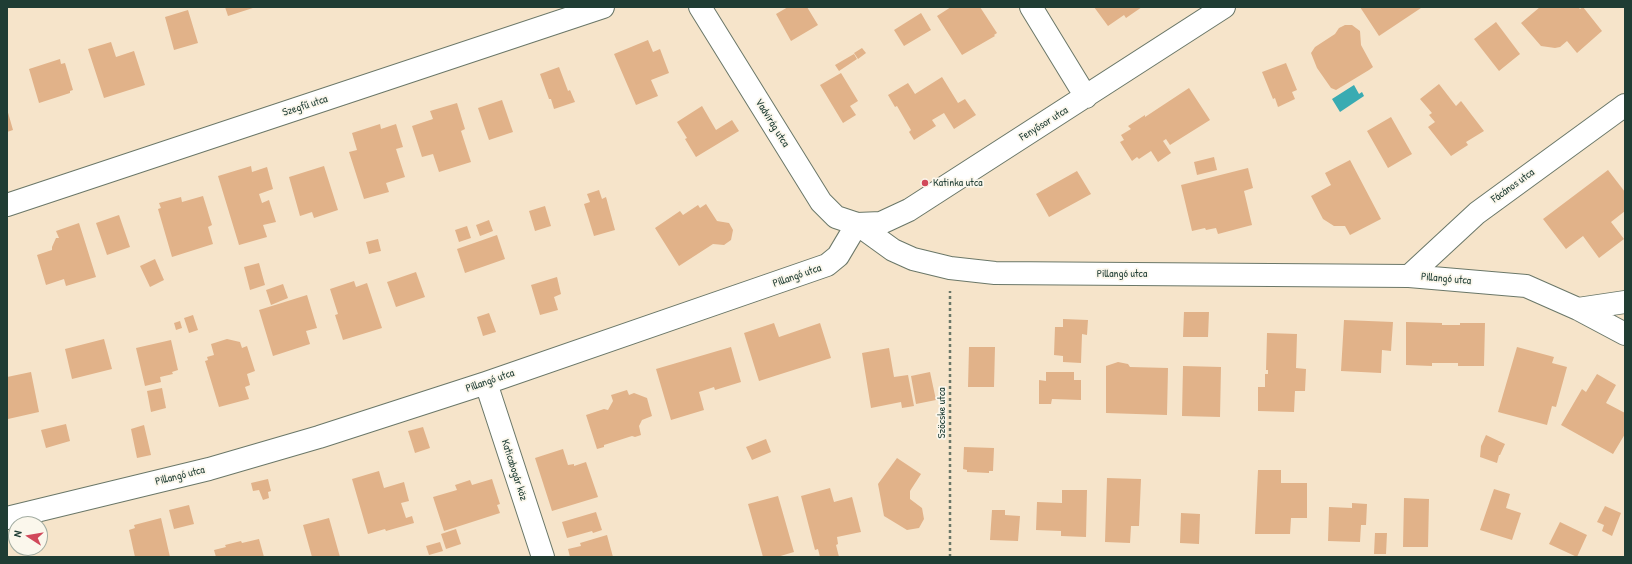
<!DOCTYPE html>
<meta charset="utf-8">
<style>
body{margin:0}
#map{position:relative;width:1632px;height:564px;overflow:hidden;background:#f6e4ca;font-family:"Patrick Hand",sans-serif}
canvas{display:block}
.frame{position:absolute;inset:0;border:8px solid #1f3d34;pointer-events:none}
.north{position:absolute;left:8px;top:516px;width:40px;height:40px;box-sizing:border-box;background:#fbf7ec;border:1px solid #a3ada2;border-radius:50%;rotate:282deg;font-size:11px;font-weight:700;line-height:16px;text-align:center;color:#1f3d34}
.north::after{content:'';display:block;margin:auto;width:14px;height:18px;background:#d1495b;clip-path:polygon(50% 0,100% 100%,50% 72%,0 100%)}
</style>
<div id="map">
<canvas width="1632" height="564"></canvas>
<div class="frame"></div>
<div class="north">N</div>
</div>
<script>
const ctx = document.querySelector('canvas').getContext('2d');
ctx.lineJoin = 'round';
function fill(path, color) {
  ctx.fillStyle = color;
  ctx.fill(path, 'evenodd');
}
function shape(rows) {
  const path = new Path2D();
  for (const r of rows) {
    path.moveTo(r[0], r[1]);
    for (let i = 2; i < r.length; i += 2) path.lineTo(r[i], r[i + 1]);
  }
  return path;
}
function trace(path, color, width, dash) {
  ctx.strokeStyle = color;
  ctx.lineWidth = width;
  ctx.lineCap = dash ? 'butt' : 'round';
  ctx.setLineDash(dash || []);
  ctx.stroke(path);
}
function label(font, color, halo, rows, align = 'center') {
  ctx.font = font + ' "Patrick Hand",sans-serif';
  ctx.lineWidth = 3.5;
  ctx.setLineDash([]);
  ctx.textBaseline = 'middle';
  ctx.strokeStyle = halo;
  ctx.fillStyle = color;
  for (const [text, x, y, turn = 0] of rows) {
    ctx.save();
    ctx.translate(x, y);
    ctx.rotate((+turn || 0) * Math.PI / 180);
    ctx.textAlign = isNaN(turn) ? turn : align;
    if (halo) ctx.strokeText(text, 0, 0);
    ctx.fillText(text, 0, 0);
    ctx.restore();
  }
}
fill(shape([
 [1354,85,1359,94,1362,92,1364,96,1340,112,1332,99]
]), '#39abb2');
fill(shape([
 [225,7,256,7,228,16],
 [788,7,807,7,818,25,791,41,776,14],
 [951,7,980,7,997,33,994,35,995,36,962,55,937,16],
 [1094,7,1142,7,1126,18,1124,15,1108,26],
 [1360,7,1420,7,1421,8,1379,36],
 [1540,7,1578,7,1580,9,1583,7,1602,31,1577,53,1567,41,1560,47,1555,48,1541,46,1521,23],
 [188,10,198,43,174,50,165,17],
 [921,13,931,30,904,46,894,30],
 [1496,22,1520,54,1499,71,1474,39],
 [1345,25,1352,25,1360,31,1361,45,1373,67,1369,70,1336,90,1331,88,1317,68,1311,53,1315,47,1335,34,1339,28],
 [648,40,653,52,660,49,669,73,651,80,658,96,636,105,614,54],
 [111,42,116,57,134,51,145,85,104,98,88,49],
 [862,48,866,53,858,59,854,53],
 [854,54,857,59,839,71,835,65],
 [60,59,61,64,65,63,73,90,70,91,70,93,39,103,29,69],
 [1286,63,1297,90,1292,92,1295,99,1278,107,1275,98,1273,99,1262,72],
 [559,67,568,91,570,90,575,102,554,109,551,99,549,99,540,74],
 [841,73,858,101,850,106,856,115,843,123,820,85],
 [942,77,958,103,965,99,976,115,954,129,944,113,932,120,936,126,914,140,909,132,911,130,897,106,895,107,888,95,908,83,915,94],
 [1439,84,1456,106,1461,101,1484,131,1466,142,1468,145,1451,156,1428,127,1435,122,1429,115,1432,113,1420,99],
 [1189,88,1210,120,1170,145,1166,139,1163,141,1171,153,1158,162,1151,151,1139,159,1137,157,1132,161,1120,142,1124,140,1121,135,1131,129,1128,126,1145,115,1145,117],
 [502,100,513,132,489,140,478,108],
 [457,103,465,129,461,131,471,162,439,172,433,154,422,157,412,126,433,119,430,111],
 [702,106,716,130,732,120,739,131,696,157,685,139,687,138,677,122],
 [7,109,13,130,7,132],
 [1391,117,1412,154,1388,168,1367,131],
 [380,124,381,129,396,124,403,147,396,149,405,177,386,183,389,192,364,199,349,152,357,150,352,133],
 [1214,157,1217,170,1197,175,1194,162],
 [1350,160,1381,219,1350,235,1345,226,1334,226,1323,219,1311,196,1331,185,1325,173],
 [251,166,252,172,267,167,273,189,259,194,262,203,269,200,276,222,263,225,267,237,239,245,218,176],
 [324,166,338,210,314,218,312,212,300,216,289,177],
 [1248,168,1253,188,1244,191,1252,225,1218,234,1216,228,1206,230,1205,228,1192,231,1181,185],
 [1608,170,1625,192,1625,211,1611,222,1624,239,1599,258,1583,236,1566,249,1543,219],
 [1077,171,1091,194,1049,217,1036,194],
 [599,190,602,199,606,197,615,230,594,236,584,204,590,202,587,194],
 [203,196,212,225,208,227,213,244,172,257,158,209,161,208,159,203,181,197,182,202],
 [706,204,717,221,729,223,733,230,731,240,724,245,713,244,679,266,655,228,680,211,683,215,698,205,700,208],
 [545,206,551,226,535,231,529,211],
 [119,215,130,247,107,255,96,223],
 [489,220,493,231,480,236,476,225],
 [79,223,96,277,66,286,64,279,46,285,37,255,52,250,52,247,56,238,59,238,56,231],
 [467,226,471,238,459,242,455,230],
 [497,235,505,259,465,273,457,249],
 [378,239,381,251,369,254,366,242],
 [155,259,164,280,150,287,140,266],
 [259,263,265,285,250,290,244,267],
 [416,272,425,297,396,307,387,282],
 [557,277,561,294,554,297,558,310,540,315,531,285],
 [354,281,356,287,367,283,382,328,343,340,335,315,338,314,330,289],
 [283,284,288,298,271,305,266,290],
 [307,295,317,328,306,331,310,344,273,356,259,310],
 [1184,312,1209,312,1208,337,1183,337],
 [489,313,496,332,483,336,477,317],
 [193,315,198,330,189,333,184,318],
 [1063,319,1088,320,1087,335,1082,334,1081,363,1063,362,1063,356,1054,355,1055,327,1063,327],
 [1344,320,1393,322,1391,351,1382,350,1381,373,1341,371],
 [180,321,182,328,176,330,174,323],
 [1406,322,1442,323,1442,325,1460,325,1460,323,1485,323,1484,366,1458,366,1458,363,1432,363,1432,366,1406,365],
 [774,323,779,337,820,323,831,358,759,381,744,333],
 [1267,333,1297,334,1296,368,1306,369,1305,391,1295,391,1294,412,1258,411,1258,387,1265,387,1265,374,1268,374,1268,370,1266,370],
 [104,339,112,369,72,379,65,349],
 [227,339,240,342,242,348,247,346,255,371,247,374,250,385,245,387,249,399,219,407,205,361,208,360,207,357,214,355,211,344],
 [171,340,178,370,172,372,173,374,160,377,161,382,145,386,136,348],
 [731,347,741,382,715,390,714,387,699,392,704,410,671,420,656,369],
 [969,347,995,347,994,387,968,387],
 [1517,347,1554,357,1552,363,1567,367,1556,407,1552,406,1547,425,1498,412],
 [889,348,894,377,908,375,914,406,902,408,901,402,871,408,862,353],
 [1118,362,1128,364,1130,367,1168,368,1167,415,1106,413,1106,366],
 [1183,366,1221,367,1220,417,1182,416],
 [31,372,39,412,8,419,7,377],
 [930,372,936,400,916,404,911,376],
 [1046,372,1074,372,1074,380,1081,380,1081,400,1052,399,1051,404,1039,404,1039,380,1046,381],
 [1597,374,1616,385,1606,403,1625,413,1625,434,1613,454,1561,425,1582,389,1586,392],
 [162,388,166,408,151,412,147,391],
 [627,390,629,395,634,393,647,398,652,416,642,420,639,426,641,435,635,437,632,436,604,445,604,447,597,449,586,415,604,409,608,410,613,401,611,395],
 [66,424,70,441,46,448,41,430],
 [144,425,151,455,137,458,131,429],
 [423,427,430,448,415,453,408,431],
 [1486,435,1505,444,1500,455,1499,455,1497,463,1480,457,1481,446],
 [766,439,771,452,752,460,746,447],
 [964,447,994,448,993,471,989,471,989,473,967,472,967,470,963,469],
 [563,449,568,465,574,464,574,466,586,462,598,497,552,511,535,458],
 [897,458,921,474,910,491,910,499,922,508,924,519,919,528,907,530,884,516,878,484],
 [1258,470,1281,470,1281,483,1307,483,1307,518,1291,518,1290,534,1255,534],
 [379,471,384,488,404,482,409,501,401,503,406,518,412,516,414,523,386,531,385,529,368,534,352,479],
 [1107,478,1141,479,1139,526,1131,526,1130,543,1105,542],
 [268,479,271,491,268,492,269,498,263,500,259,490,253,491,251,483],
 [492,479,500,504,497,505,500,513,444,531,433,497,457,490,455,485,470,480,472,485],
 [830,488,834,502,852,497,861,532,837,537,838,544,836,545,839,557,820,557,818,549,815,550,801,496],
 [1494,489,1510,494,1506,508,1521,513,1512,540,1480,530],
 [1062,490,1087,490,1086,537,1061,536,1061,531,1036,530,1037,502,1062,503],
 [778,496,794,552,777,557,763,557,748,504],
 [1404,498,1429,499,1428,547,1403,547],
 [1352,503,1367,504,1366,525,1361,525,1360,542,1328,541,1329,507,1352,508],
 [189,505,194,524,174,529,169,510],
 [1605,506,1621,513,1612,536,1602,531,1604,525,1597,522],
 [992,510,1005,510,1005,515,1020,516,1018,541,990,540],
 [596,512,602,530,593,533,592,531,567,538,562,522],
 [1181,513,1200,514,1199,544,1180,543],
 [161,518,170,557,135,557,129,530,135,528,134,525],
 [329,518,340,557,312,557,303,525],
 [1560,522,1587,535,1577,557,1549,544],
 [456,529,461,544,446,549,441,534],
 [1375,533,1387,533,1386,554,1374,554],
 [607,535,613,557,570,557,568,549,581,546,580,543],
 [259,539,264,557,216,557,214,550,226,547,225,545,241,541,242,543],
 [440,542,443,551,429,555,426,546]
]), '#e1b289');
const minor = shape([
 [700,7,821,202,836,217,857,224,893,250,913,259,950,268,995,273,1409,276,1526,286,1578,309,1625,334],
 [1031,7,1086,97],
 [7,205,603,7],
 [857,224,881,223,909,210,1224,7],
 [1409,276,1477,213,1625,105],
 [1578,309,1625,302],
 [486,383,543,557],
 [7,518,209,469,319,437,486,383,827,265,838,256,857,224]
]);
trace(minor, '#6a7768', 24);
trace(shape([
 [950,557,950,291]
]), '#6a7768', 2.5, [3, 3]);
trace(minor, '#fff', 22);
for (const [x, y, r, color] of [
 [925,183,4,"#d1495b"]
]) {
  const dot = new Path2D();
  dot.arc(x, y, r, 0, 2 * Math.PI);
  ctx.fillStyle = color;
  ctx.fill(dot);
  trace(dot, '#fbf7ec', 1.5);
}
label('11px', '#1f3d34', '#fbf7ec', [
 ["Szegfű utca",305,106,-18],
 ["Vadvirág utca",772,123,58],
 ["Fenyősor utca",1044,124,-32],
 ["Fácános utca",1513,186,-36],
 ["Pillangó utca",1122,274],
 ["Pillangó utca",797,276,-19],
 ["Pillangó utca",1446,279,5],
 ["Pillangó utca",490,381,-19],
 ["Szöcske utca",942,413,-90],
 ["Katicabogár köz",514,470,72],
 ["Pillangó utca",180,476,-14]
]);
label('11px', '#1f3d34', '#fbf7ec', [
 ["Katinka utca",933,183]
], 'left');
</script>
